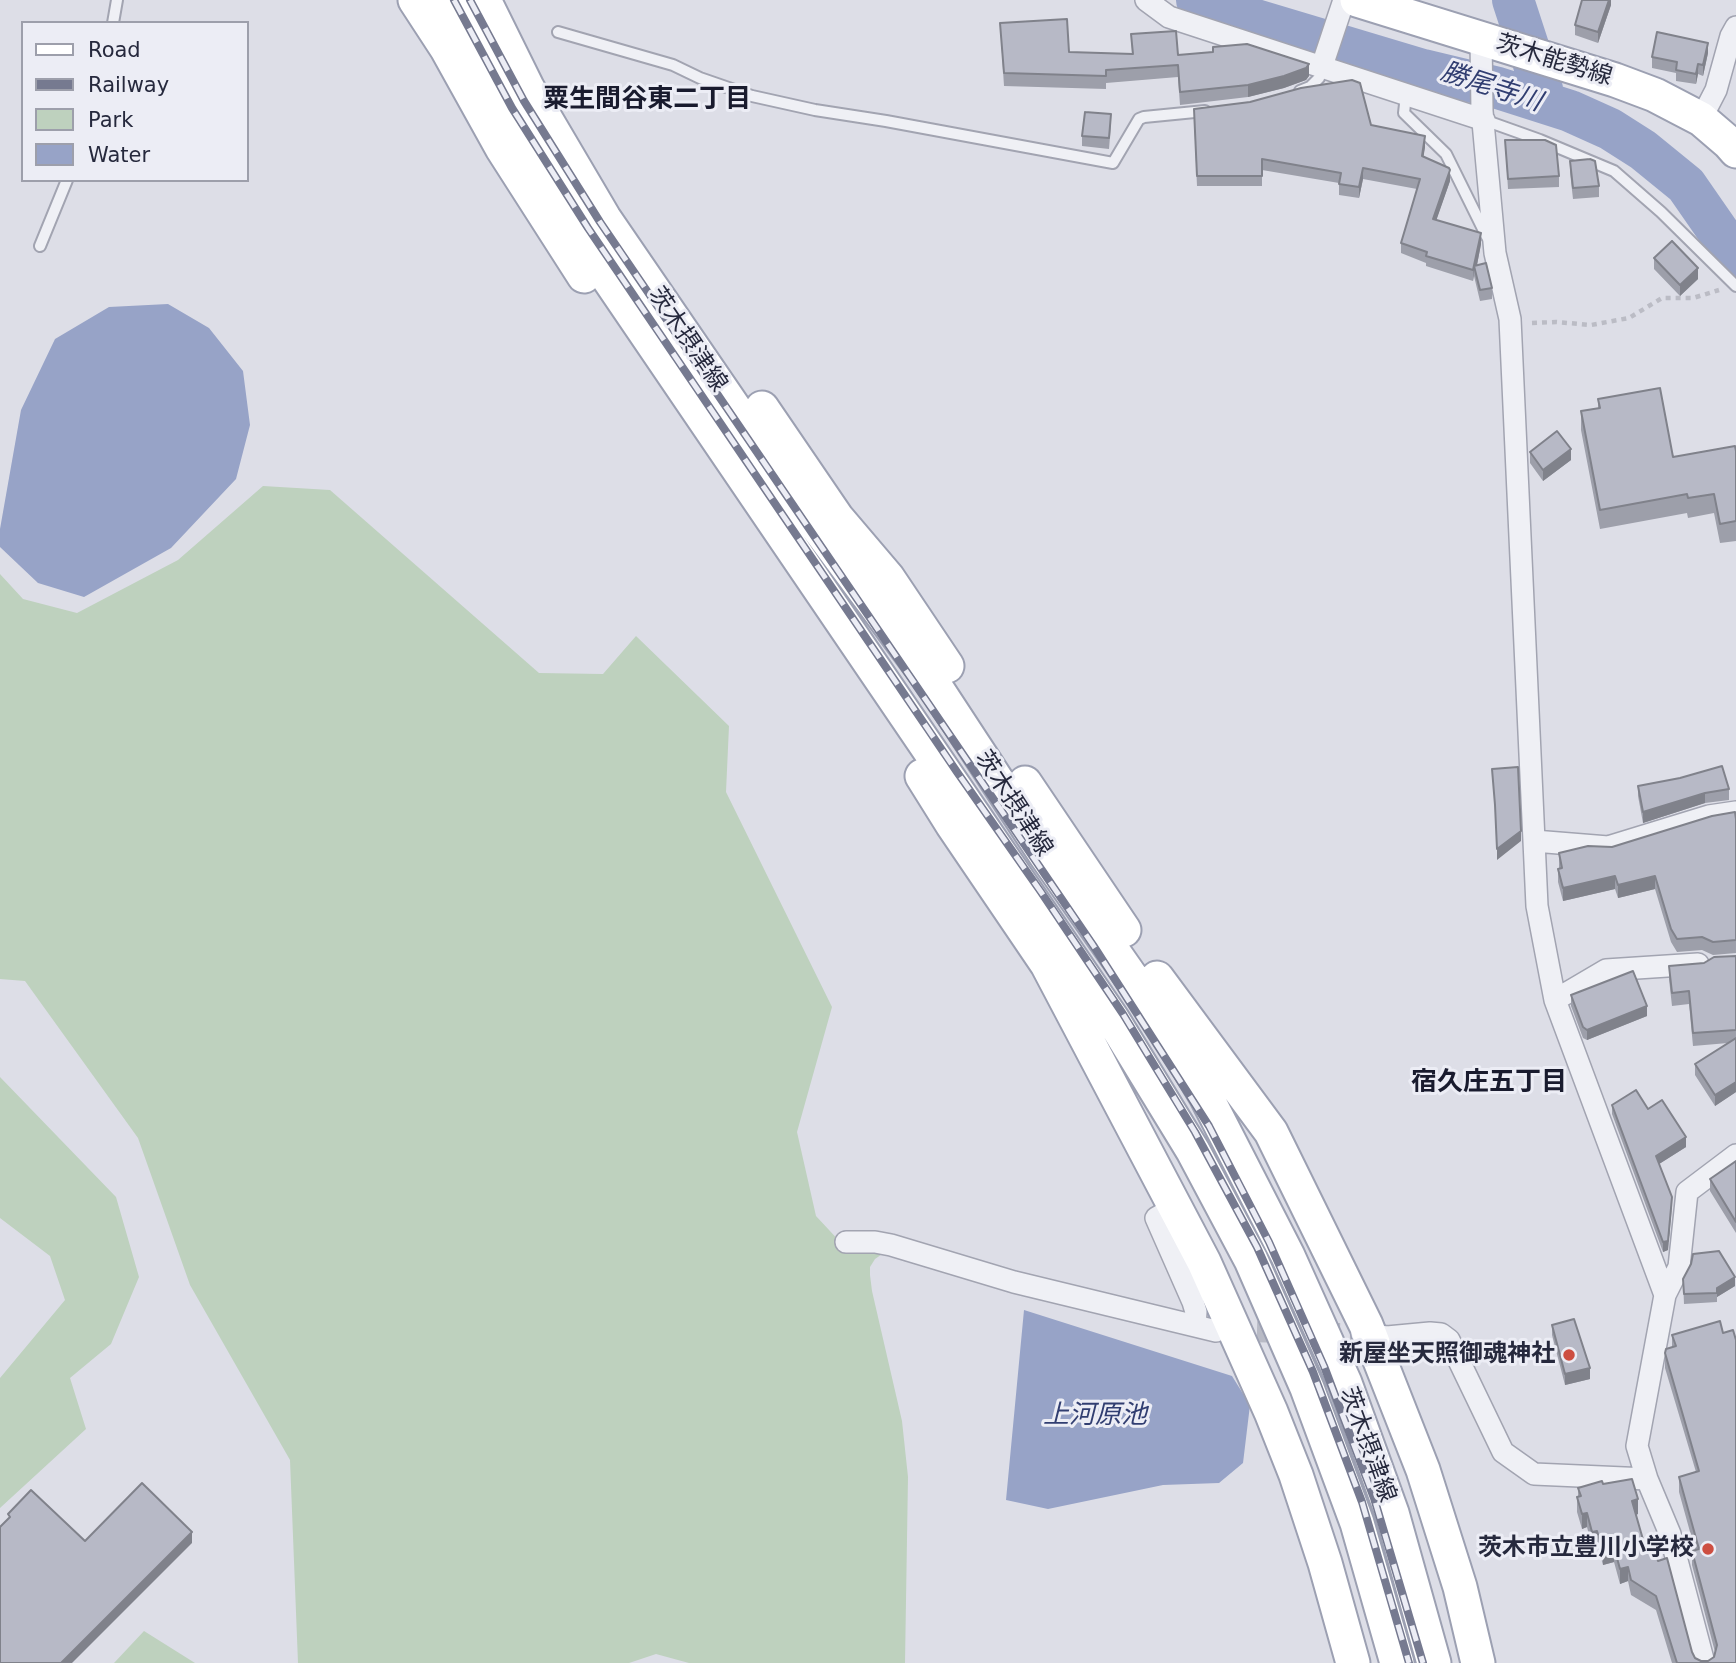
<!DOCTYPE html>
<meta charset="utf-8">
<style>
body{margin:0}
#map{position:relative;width:1736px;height:1663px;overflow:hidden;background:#dddee7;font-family:"DejaVu Sans",sans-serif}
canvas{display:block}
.legend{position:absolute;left:21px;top:21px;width:228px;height:161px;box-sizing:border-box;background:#ecedf5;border:2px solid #9d9fab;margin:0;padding:9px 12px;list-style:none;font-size:21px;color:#26293d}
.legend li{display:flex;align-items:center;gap:14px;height:35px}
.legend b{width:35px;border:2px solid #9d9fab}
</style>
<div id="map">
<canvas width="1736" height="1663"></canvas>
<ul class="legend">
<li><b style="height:9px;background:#fff"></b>Road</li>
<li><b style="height:9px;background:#767a90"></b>Railway</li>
<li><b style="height:19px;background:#bed1be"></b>Park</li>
<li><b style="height:19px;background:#97a3c7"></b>Water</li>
</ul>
</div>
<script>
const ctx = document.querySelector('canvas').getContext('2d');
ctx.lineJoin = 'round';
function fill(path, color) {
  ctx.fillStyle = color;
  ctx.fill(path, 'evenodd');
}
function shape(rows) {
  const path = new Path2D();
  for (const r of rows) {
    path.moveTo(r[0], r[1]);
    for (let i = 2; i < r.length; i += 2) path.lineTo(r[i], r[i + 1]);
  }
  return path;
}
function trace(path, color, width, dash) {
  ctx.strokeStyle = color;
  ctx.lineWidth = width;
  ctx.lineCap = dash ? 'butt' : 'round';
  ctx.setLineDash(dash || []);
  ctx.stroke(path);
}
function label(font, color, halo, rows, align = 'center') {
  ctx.font = font + ' "DejaVu Sans","Noto Sans JP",sans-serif';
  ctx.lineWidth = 6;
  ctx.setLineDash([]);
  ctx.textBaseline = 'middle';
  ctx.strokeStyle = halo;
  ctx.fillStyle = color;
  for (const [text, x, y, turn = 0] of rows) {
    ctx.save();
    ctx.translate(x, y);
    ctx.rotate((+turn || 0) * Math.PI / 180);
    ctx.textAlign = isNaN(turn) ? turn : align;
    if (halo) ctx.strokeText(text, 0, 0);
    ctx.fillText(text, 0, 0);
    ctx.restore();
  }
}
fill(shape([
 [263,486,330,490,539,673,603,674,636,636,729,726,726,792,832,1007,797,1132,816,1216,843,1245,888,1250,875,1259,870,1267,870,1275,872,1291,902,1421,908,1477,905,1663,689,1663,656,1654,629,1663,298,1663,290,1460,190,1285,138,1138,25,981,0,979,0,574,23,599,77,613,178,560],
 [0,1077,116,1197,139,1277,111,1344,70,1378,86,1429,0,1508,0,1378,65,1300,50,1256,0,1218],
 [144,1631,195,1663,114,1663]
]), '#bed1be');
fill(shape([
 [168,304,209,328,243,371,250,425,236,479,171,548,84,597,38,583,0,547,0,529,21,410,55,339,109,307],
 [1024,1310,1232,1376,1250,1405,1243,1463,1219,1483,1163,1485,1048,1509,1006,1500]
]), '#97a3c7');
trace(shape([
 [1197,0,1229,12,1423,70,1498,88,1570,111,1610,129,1643,150,1686,185,1736,257],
 [1513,0,1542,89]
]), '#97a3c7', 42);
trace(shape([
 [1226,1331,1360,1334]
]), '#b8bac5', 21, [21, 10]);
const lane = shape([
 [113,23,117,0],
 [558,32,673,65,700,78,752,96,815,110,886,121,1113,163,1139,119,1144,117,1205,111],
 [1300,91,1310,87,1319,78,1322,66],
 [1406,95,1404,113,1446,154,1487,237],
 [1484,120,1540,140,1614,171,1661,212,1736,286],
 [40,246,67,180]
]);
const street = shape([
 [1146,0,1169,17,1484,120],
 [1481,38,1482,111,1495,253,1510,319,1537,906,1555,1000,1665,1295],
 [1322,66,1344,0],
 [1701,119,1716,90,1731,36,1736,27],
 [1534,841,1608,847,1709,816,1736,812],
 [1555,1000,1606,970,1698,964],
 [1175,1207,1156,1218,1193,1302,1196,1312,1195,1325],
 [846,1242,875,1242,891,1245,1014,1282,1216,1331],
 [1362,1334,1387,1337,1430,1333,1441,1334,1449,1340,1503,1452,1534,1474,1647,1479],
 [1704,1663,1670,1534,1647,1479,1637,1446,1665,1295,1679,1267,1687,1192,1736,1155]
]);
const primary = shape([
 [415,0,447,49,461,64],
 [449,0,505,109,579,226,585,244,1113,1020,1193,1151,1251,1260,1307,1388,1357,1523,1397,1663],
 [484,0,528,89,604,218,793,494,935,686,1045,854,1157,1014,1206,1096,1288,1256,1345,1383,1392,1513,1434,1663],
 [1357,0,1615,80,1655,95,1701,119,1729,143,1736,151],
 [447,49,502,148,584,276],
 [762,408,837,518,888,578,947,666],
 [922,776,952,824,1047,964,1204,1262,1271,1412,1296,1475,1325,1563,1353,1663],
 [1025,783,1124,930],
 [1157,978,1271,1132,1366,1325,1423,1470,1460,1587,1478,1663]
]);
trace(lane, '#a2a4b1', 14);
trace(street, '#a2a4b1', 24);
trace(primary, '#9ca0b2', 37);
trace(shape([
 [1532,323,1556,322,1591,325,1629,318,1662,298,1693,298,1719,290]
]), '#bbbcc5', 4.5, [5, 5]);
trace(lane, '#eff0f5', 10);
trace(street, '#eff0f5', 21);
trace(primary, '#fff', 33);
const rail = shape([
 [454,0,512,108,588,228,957,772,1041,892,1123,1014,1195,1132,1257,1247,1313,1372,1362,1502,1409,1663],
 [470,0,524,101,600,222,1093,945,1209,1126,1269,1242,1324,1366,1374,1498,1423,1663]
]);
trace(rail, '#767a90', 8);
trace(rail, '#ecedf5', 5, [16]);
fill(shape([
 [1611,0,1611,5,1598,43,1575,35,1575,25],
 [1000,23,1069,52,1132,54,1131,34,1178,55,1309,76,1306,80,1284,88,1248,97,1180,105,1178,77,1106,83,1106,89,1004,86],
 [1708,53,1703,76,1698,74,1696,84,1676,81,1676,73,1652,68,1652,57],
 [1194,119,1371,125,1425,147,1423,157,1450,181,1436,220,1481,244,1477,265,1492,288,1492,299,1480,301,1474,276,1473,281,1426,266,1426,263,1401,253,1401,243,1417,189,1363,179,1359,198,1339,195,1339,183,1262,170,1262,186,1197,186],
 [1111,124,1109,149,1082,146,1082,136],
 [1505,140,1559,176,1559,187,1508,189],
 [1570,161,1599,186,1599,197,1573,199,1570,172],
 [1654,258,1698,279,1680,296,1654,269],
 [1598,399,1673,457,1736,451,1736,541,1720,543,1714,513,1688,518,1687,513,1600,529,1581,430,1581,411,1598,408],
 [1530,452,1571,460,1543,481,1530,463],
 [1638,786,1729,789,1729,800,1705,803,1643,823,1638,796],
 [1736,819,1736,953,1713,955,1702,950,1677,952,1671,942,1655,889,1618,898,1615,889,1563,901,1558,882,1558,869,1559,869,1559,853,1612,847],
 [1736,956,1736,1092,1715,1106,1695,1075,1695,1064,1728,1043,1693,1046,1689,1004,1672,1006,1669,979,1669,966,1704,963],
 [1571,995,1647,1016,1587,1040,1583,1038,1571,1006],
 [1612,1105,1648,1109,1686,1147,1659,1164,1672,1206,1668,1250,1663,1252,1612,1114],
 [1736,1161,1736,1233,1710,1191,1710,1179],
 [1683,1279,1735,1286,1717,1297,1717,1302,1684,1304],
 [1720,1321,1736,1663,1672,1663,1656,1610,1631,1595,1628,1581,1620,1584,1614,1562,1603,1565,1597,1545,1592,1547,1587,1527,1582,1529,1577,1512,1577,1497,1578,1497,1578,1488,1603,1484,1638,1514,1636,1515,1644,1543,1658,1561,1692,1652,1695,1658,1701,1661,1708,1661,1714,1657,1715,1652,1692,1565,1692,1551,1695,1550,1679,1492,1679,1477,1696,1472,1665,1368,1665,1353,1672,1347,1672,1335],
 [1552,1325,1590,1379,1565,1385,1552,1335]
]), '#9d9faa');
fill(shape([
 [1609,0,1611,0,1611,5,1598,43,1598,32],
 [1708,43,1708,53,1703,76,1703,65],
 [1309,64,1309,76,1306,80,1284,88,1248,97,1248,85],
 [1698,64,1698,74,1696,84,1696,74],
 [1425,136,1425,147,1422,167,1422,156],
 [1363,168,1363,179,1359,198,1359,187],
 [1450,170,1450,181,1433,230,1433,219],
 [1481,233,1481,244,1476,270,1474,266,1473,281,1473,270],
 [1698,268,1698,279,1680,296,1680,285],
 [1571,449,1571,460,1543,481,1543,470],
 [1705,793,1705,803,1643,823,1643,812],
 [1521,831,1521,841,1497,860,1497,849],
 [1615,876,1615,889,1563,901,1563,888],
 [1655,876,1655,889,1618,898,1618,885],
 [1647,1006,1647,1016,1587,1040,1587,1030],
 [1736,1082,1736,1092,1715,1106,1715,1095],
 [1686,1137,1686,1147,1656,1166,1656,1156],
 [1672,1197,1668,1250,1663,1252,1663,1242],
 [1735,1277,1735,1286,1717,1297,1717,1288],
 [1590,1368,1590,1379,1565,1385,1565,1374],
 [1638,1499,1638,1514,1632,1516,1632,1501],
 [1587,1513,1587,1527,1582,1529,1582,1514],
 [1597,1531,1597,1545,1592,1547,1592,1532],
 [192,1532,192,1543,72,1663,61,1663],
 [1614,1547,1614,1562,1603,1565,1603,1551],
 [1628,1567,1628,1581,1620,1584,1620,1569]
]), '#80828b');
const building = shape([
 [1582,0,1609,0,1598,32,1575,25,1582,0],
 [1067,19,1069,52,1133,54,1131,34,1176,31,1178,55,1213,52,1213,47,1247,44,1309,64,1306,68,1284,76,1248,85,1180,92,1178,65,1106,70,1106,76,1004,73,1000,23,1067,19],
 [1657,32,1708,43,1703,65,1698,64,1696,74,1676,70,1677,62,1652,57,1657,32],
 [1352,80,1360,83,1371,125,1425,136,1422,156,1449,168,1450,170,1433,219,1481,233,1473,270,1426,256,1427,252,1401,243,1420,179,1363,168,1359,187,1339,184,1341,173,1262,159,1262,176,1197,176,1194,109,1250,102,1301,88,1352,80],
 [1085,112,1111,114,1109,138,1082,136,1085,112],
 [1505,140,1545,140,1556,145,1559,176,1508,179,1505,140],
 [1590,159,1595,161,1599,186,1573,188,1570,161,1590,159],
 [1672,241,1698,268,1680,285,1654,258,1672,241],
 [1486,263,1492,288,1480,290,1474,266,1486,263],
 [1660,388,1673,457,1735,446,1736,451,1736,521,1720,524,1714,494,1688,498,1687,494,1600,510,1581,411,1600,408,1598,399,1660,388],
 [1557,431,1571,449,1543,470,1530,452,1557,431],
 [1722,766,1729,789,1705,793,1643,812,1638,786,1680,778,1722,766],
 [1518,767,1521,831,1497,849,1495,805,1492,769,1518,767],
 [1735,812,1736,819,1736,940,1713,942,1702,937,1677,939,1671,929,1655,876,1618,885,1615,876,1563,888,1558,869,1562,868,1559,853,1588,846,1612,847,1712,816,1735,812],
 [1736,956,1736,1030,1693,1033,1689,991,1672,993,1669,966,1704,963,1714,957,1736,956],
 [1633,971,1647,1006,1587,1030,1583,1027,1571,995,1633,971],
 [1736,1038,1736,1082,1715,1095,1695,1064,1736,1038],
 [1636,1090,1648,1109,1662,1100,1686,1137,1656,1156,1672,1197,1668,1241,1663,1242,1612,1105,1636,1090],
 [1736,1161,1736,1222,1710,1179,1736,1161],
 [1719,1251,1735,1277,1717,1288,1717,1293,1684,1294,1683,1279,1691,1264,1693,1254,1719,1251],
 [1574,1319,1590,1368,1565,1374,1552,1325,1574,1319],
 [1720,1321,1723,1333,1733,1330,1736,1340,1736,1663,1677,1663,1656,1596,1631,1580,1628,1567,1620,1569,1614,1547,1603,1551,1597,1531,1592,1532,1587,1513,1582,1514,1577,1497,1581,1496,1578,1488,1602,1481,1603,1484,1632,1479,1638,1499,1632,1501,1644,1543,1653,1541,1658,1561,1667,1558,1692,1652,1695,1658,1701,1661,1708,1661,1714,1657,1717,1645,1692,1551,1699,1549,1679,1477,1699,1471,1665,1353,1666,1349,1676,1346,1672,1335,1720,1321],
 [142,1483,192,1532,61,1663,0,1663,0,1527,10,1517,8,1514,31,1490,85,1541,142,1483]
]);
fill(building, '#b7b9c6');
trace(building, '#80828b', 2);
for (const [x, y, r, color] of [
 [1569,1355,7,"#cd4e41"],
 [1708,1549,7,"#cd4e41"]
]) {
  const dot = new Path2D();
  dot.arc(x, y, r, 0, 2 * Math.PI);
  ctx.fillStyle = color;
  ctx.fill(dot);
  trace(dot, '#ecedf5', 2.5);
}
label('24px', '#26293d', '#ecedf5', [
 ["茨木能勢線",1554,61,17],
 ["茨木摂津線",687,340,56],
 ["茨木摂津線",1013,804,57],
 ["茨木摂津線",1367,1445,70]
]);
label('bold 24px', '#26293d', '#ecedf5', [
 ["新屋坐天照御魂神社",1555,1355],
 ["茨木市立豊川小学校",1694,1549]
], 'right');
label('italic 26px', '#313e71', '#ecedf5', [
 ["勝尾寺川",1491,88,18],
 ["上河原池",1095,1416]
]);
label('bold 26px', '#191b2e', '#ecedf5', [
 ["粟生間谷東二丁目",647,100],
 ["宿久庄五丁目",1489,1083]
]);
</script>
